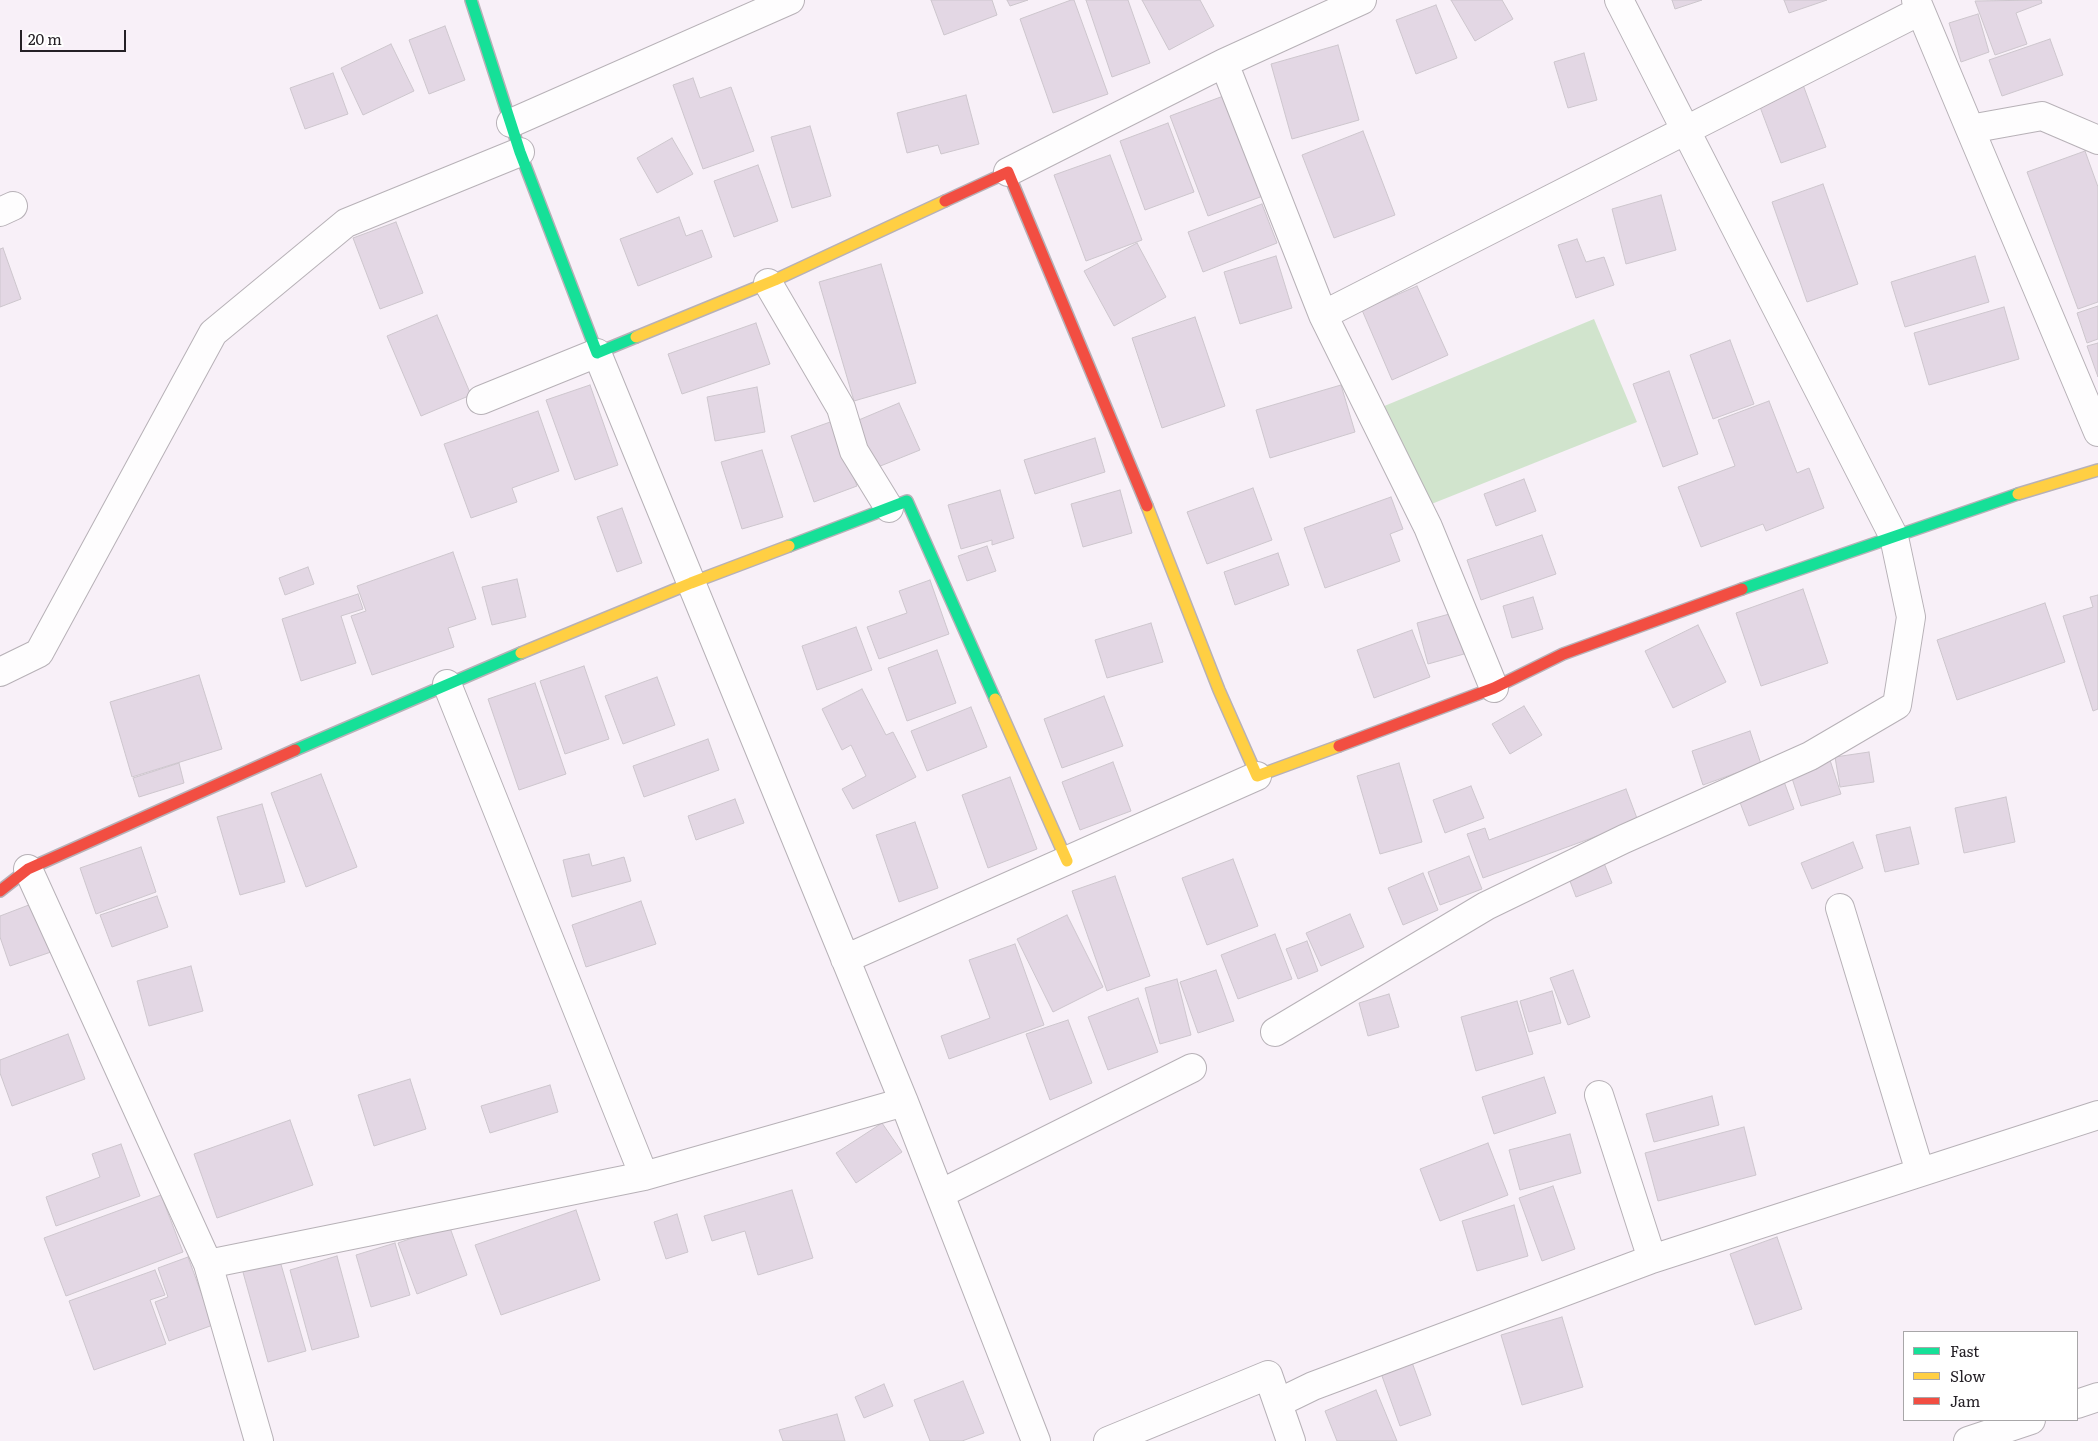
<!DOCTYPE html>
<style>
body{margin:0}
#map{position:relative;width:2098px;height:1441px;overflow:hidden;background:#f8f0f8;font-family:Literata,serif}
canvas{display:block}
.legend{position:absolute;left:1903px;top:1331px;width:175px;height:90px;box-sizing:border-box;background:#fff;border:1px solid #a8a6a8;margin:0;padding:6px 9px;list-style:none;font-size:15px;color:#252026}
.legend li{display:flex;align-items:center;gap:10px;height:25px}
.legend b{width:25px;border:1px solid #a8a6a8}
.scale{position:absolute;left:20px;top:30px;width:106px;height:22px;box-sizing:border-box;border:2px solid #252026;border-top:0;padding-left:6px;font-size:15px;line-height:18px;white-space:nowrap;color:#252026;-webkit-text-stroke:4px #fff;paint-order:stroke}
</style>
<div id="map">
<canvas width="2098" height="1441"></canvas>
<ul class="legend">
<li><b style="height:6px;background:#16e098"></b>Fast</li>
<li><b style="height:6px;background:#ffcf43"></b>Slow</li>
<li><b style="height:6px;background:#f24e42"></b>Jam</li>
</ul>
<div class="scale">20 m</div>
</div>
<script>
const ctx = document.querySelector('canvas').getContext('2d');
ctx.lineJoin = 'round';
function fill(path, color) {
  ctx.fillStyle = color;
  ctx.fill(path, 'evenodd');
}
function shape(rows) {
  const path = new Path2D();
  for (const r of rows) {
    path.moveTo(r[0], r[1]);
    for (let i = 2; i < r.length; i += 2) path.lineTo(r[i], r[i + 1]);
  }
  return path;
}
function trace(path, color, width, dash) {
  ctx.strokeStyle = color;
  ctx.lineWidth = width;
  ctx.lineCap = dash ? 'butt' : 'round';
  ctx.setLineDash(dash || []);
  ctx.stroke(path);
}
fill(shape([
 [1594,319,1637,422,1429,505,1382,407]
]), '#d1e4cd');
const building = shape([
 [931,0,992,0,997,15,944,35,931,0],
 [1007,0,1028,0,1010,6,1007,0],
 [1071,0,1074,0,1108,94,1053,113,1020,19,1071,0],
 [1086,0,1128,0,1150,63,1112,77,1086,0],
 [1142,0,1200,0,1214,26,1169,50,1142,0],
 [1451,0,1502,0,1513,19,1475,41,1451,0],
 [1672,0,1702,0,1675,9,1672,0],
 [1784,0,1827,0,1789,13,1784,0],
 [2041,0,2042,3,2016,13,2027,44,1995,55,1975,1,2041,0],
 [1436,5,1457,58,1416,74,1396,20,1436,5],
 [1978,14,1989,52,1961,62,1949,23,1978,14],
 [445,26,465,80,429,94,409,40,445,26],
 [2050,39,2063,75,2002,96,1989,60,2050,39],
 [391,44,414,91,363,115,341,68,391,44],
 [1338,45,1359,120,1292,139,1271,64,1338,45],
 [1584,53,1597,100,1568,108,1554,62,1584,53],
 [333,73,348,114,305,129,290,88,333,73],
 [693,78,700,98,731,87,754,151,703,169,673,85,693,78],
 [1802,82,1826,147,1781,163,1757,99,1802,82],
 [966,95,979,144,941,154,938,145,907,153,897,113,966,95],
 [1226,95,1263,196,1208,216,1170,116,1226,95],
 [1168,123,1194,192,1145,210,1120,141,1168,123],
 [810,126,831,196,792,208,771,137,810,126],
 [1363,131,1395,215,1334,238,1302,155,1363,131],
 [672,138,693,174,657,193,637,158,672,138],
 [2085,151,2098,187,2098,302,2078,309,2027,172,2085,151],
 [1110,155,1142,240,1086,261,1054,175,1110,155],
 [758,165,778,221,734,237,714,181,758,165],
 [1823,184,1858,284,1807,302,1772,202,1823,184],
 [1661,195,1676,250,1626,264,1612,209,1661,195],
 [1262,204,1277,243,1203,272,1188,232,1262,204],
 [679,217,686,236,702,230,712,257,638,286,620,239,679,217],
 [396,222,423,293,380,309,353,238,396,222],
 [1577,239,1586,262,1604,257,1614,285,1576,298,1558,245,1577,239],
 [1137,243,1166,297,1114,326,1084,271,1137,243],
 [3,248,21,299,0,307,0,249,3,248],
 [1276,256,1292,308,1240,324,1224,272,1276,256],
 [1975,256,1989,302,1905,327,1891,282,1975,256],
 [881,264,916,383,854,401,819,282,881,264],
 [1417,286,1448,355,1392,380,1362,310,1417,286],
 [2098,306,2098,339,2087,343,2077,313,2098,306],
 [2004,307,2019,359,1929,385,1914,333,2004,307],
 [437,315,471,395,421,416,387,336,437,315],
 [1195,317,1225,406,1162,428,1132,338,1195,317],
 [756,323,770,364,682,394,668,354,756,323],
 [1730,340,1754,404,1713,419,1690,355,1730,340],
 [2098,343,2098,377,2087,346,2098,343],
 [1669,371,1698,454,1663,467,1633,384,1669,371],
 [590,385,618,465,575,480,546,400,590,385],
 [1341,385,1355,432,1270,458,1256,410,1341,385],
 [757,387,765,432,715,441,707,397,757,387],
 [1769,401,1797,473,1809,468,1824,508,1766,531,1763,524,1701,547,1678,487,1735,466,1718,420,1769,401],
 [899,403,920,450,873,469,854,422,899,403],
 [538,411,559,471,512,488,517,502,471,518,444,444,538,411],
 [833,421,857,486,814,502,791,436,833,421],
 [1095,438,1105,472,1035,494,1024,460,1095,438],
 [762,450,783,517,742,529,721,462,762,450],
 [1524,479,1536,511,1496,526,1484,494,1524,479],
 [1253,488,1272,540,1207,564,1187,512,1253,488],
 [1000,490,1014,538,992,545,992,540,961,549,948,505,1000,490],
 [1120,490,1132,533,1083,547,1071,504,1120,490],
 [1391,497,1403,529,1390,534,1400,561,1325,588,1304,528,1391,497],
 [622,508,642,563,617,572,597,517,622,508],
 [1542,535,1556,574,1481,600,1467,560,1542,535],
 [987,546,996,571,967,581,958,556,987,546],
 [453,552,476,619,448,628,454,647,372,675,351,616,366,611,357,586,453,552],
 [1278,553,1289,585,1235,605,1224,572,1278,553],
 [308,567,314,584,285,595,279,578,308,567],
 [517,579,526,617,492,625,482,587,517,579],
 [930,580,949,634,879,659,867,627,907,613,899,591,930,580],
 [1803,589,1828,663,1761,686,1736,613,1803,589],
 [358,594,363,609,341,616,356,663,301,681,282,619,358,594],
 [2098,595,2098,709,2093,711,2063,616,2093,607,2090,597,2098,595],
 [1533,597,1543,629,1512,638,1503,606,1533,597],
 [2045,603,2065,662,1957,700,1937,640,2045,603],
 [1453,613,1464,654,1428,664,1417,623,1453,613],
 [1151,623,1163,662,1107,678,1095,640,1151,623],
 [1698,625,1726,682,1673,708,1645,651,1698,625],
 [856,627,872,670,817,690,802,646,856,627],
 [1412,630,1430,677,1374,698,1357,650,1412,630],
 [937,650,956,703,907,721,888,668,937,650],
 [584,666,609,739,565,754,540,681,584,666],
 [199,675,222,749,132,777,110,702,199,675],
 [657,677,675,725,623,744,605,696,657,677],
 [535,683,566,774,519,790,488,699,535,683],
 [862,689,886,735,893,732,916,777,853,809,842,789,866,776,851,745,842,750,822,709,862,689],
 [1104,696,1123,746,1062,768,1044,719,1104,696],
 [1524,706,1542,735,1510,754,1492,724,1524,706],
 [971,707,987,747,927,771,911,731,971,707],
 [1750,731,1761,764,1703,785,1692,751,1750,731],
 [708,739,719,770,644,797,633,766,708,739],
 [1869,752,1874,782,1840,787,1835,757,1869,752],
 [1830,760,1841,794,1801,806,1790,772,1830,760],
 [1113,762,1131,811,1080,830,1062,782,1113,762],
 [179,763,184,783,139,797,133,778,179,763],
 [1399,763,1422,842,1380,854,1357,776,1399,763],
 [321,774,357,867,306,887,271,793,321,774],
 [1782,776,1794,809,1749,826,1736,792,1782,776],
 [1010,777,1037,849,988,868,962,795,1010,777],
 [1471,786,1484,818,1445,833,1433,800,1471,786],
 [1626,789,1638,821,1483,878,1467,834,1485,828,1489,840,1626,789],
 [2006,797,2015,842,1964,853,1955,808,2006,797],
 [735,799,744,823,696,840,688,816,735,799],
 [262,804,285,882,240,895,217,817,262,804],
 [915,822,938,888,899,902,876,835,915,822],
 [1910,827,1919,864,1885,872,1876,835,1910,827],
 [1853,842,1863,868,1812,889,1801,863,1853,842],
 [141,847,156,892,96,914,80,868,141,847],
 [589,854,592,866,624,857,631,881,572,897,563,860,589,854],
 [1469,856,1482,889,1440,905,1428,872,1469,856],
 [1233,859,1258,926,1207,945,1182,878,1233,859],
 [1604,863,1612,883,1576,897,1568,876,1604,863],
 [1423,873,1438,910,1403,925,1388,888,1423,873],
 [1115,876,1150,976,1107,991,1072,891,1115,876],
 [157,896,168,927,112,947,100,915,157,896],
 [641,901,656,944,586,967,572,925,641,901],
 [34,903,51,952,10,966,0,937,0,916,34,903],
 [1350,914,1364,947,1321,966,1306,933,1350,914],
 [1067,915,1103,987,1053,1012,1017,939,1067,915],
 [1275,934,1292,979,1238,999,1221,955,1275,934],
 [1307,941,1318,971,1298,979,1286,949,1307,941],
 [1015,944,1044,1025,949,1059,941,1036,990,1018,969,960,1015,944],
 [191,966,203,1011,149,1026,137,981,191,966],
 [1216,970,1234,1021,1198,1033,1180,982,1216,970],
 [1573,970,1590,1017,1568,1025,1550,978,1573,970],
 [1177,979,1191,1035,1160,1044,1145,988,1177,979],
 [1552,991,1561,1023,1529,1032,1520,1001,1552,991],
 [1389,994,1399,1027,1368,1036,1359,1003,1389,994],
 [1138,998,1158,1052,1108,1070,1088,1017,1138,998],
 [1517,1001,1533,1054,1476,1071,1461,1017,1517,1001],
 [1068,1020,1092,1083,1050,1100,1026,1034,1068,1020],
 [68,1034,85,1079,12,1106,0,1073,0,1060,68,1034],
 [1544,1077,1556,1113,1494,1134,1482,1097,1544,1077],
 [410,1079,426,1129,374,1146,358,1095,410,1079],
 [550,1085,558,1112,490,1133,481,1106,550,1085],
 [1712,1096,1719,1125,1654,1142,1646,1114,1712,1096],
 [290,1120,313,1185,217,1218,194,1154,290,1120],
 [882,1123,902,1152,856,1183,836,1153,882,1123],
 [1744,1127,1756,1175,1658,1201,1645,1153,1744,1127],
 [1570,1134,1581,1173,1520,1190,1509,1150,1570,1134],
 [1488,1143,1508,1195,1440,1221,1420,1169,1488,1143],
 [121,1144,140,1196,56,1226,46,1197,100,1177,92,1154,121,1144],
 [1553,1186,1575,1249,1542,1261,1519,1198,1553,1186],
 [792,1190,813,1258,758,1275,745,1231,712,1241,704,1216,792,1190],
 [161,1195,183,1252,66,1296,44,1238,161,1195],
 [1514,1205,1528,1256,1477,1271,1462,1221,1514,1205],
 [576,1210,600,1280,501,1315,475,1245,576,1210],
 [677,1214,688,1252,666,1259,654,1222,677,1214],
 [449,1225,467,1275,417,1294,398,1243,449,1225],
 [1777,1237,1802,1309,1755,1325,1730,1254,1777,1237],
 [395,1243,410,1295,371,1307,356,1255,395,1243],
 [278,1254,306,1351,268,1362,241,1265,278,1254],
 [337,1256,359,1337,312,1350,290,1270,337,1256],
 [188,1257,213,1325,169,1341,155,1302,168,1297,158,1268,188,1257],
 [155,1270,165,1295,150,1300,166,1344,94,1370,69,1301,155,1270],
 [1562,1317,1583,1387,1522,1405,1501,1335,1562,1317],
 [1409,1354,1431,1415,1400,1426,1378,1365,1409,1354],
 [963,1381,984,1433,962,1441,930,1441,914,1400,963,1381],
 [884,1384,893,1406,864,1418,855,1397,884,1384],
 [1376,1390,1397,1441,1337,1441,1325,1411,1376,1390],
 [837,1414,845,1441,783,1441,779,1430,837,1414]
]);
fill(building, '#e3d7e4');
trace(building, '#cdc6cd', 1);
const street = shape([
 [1916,0,1970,129,2042,116,2098,140],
 [1224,63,1323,315,1428,527,1494,688],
 [511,123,790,0],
 [1970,129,2098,432],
 [1008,172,1224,63,1362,0],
 [0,212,13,206],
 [768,283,841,408,854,451,889,508],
 [1323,315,1920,11],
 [481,400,597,353,904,1102,1036,1441],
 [0,672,39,653,213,333,346,223,520,152],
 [447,684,644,1176],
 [28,869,208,1264,644,1176,904,1102],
 [1840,908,1920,1172],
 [845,959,1257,776],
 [1275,1032,1486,906,1624,839,1810,756,1897,705,1911,617,1894,537,1619,0],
 [1599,1095,1652,1259],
 [940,1194,1192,1068],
 [208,1264,259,1441],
 [1278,1403,1313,1386,1652,1259,2098,1115],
 [2077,1404,2098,1397],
 [1108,1441,1268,1375,1291,1441],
 [1968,1441,2031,1420]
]);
const fast = shape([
 [471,0,520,152,597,353,636,337],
 [789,546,907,501,995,699],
 [1742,589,2018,494],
 [295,750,521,653]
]);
const slow = shape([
 [636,337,775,280,945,201],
 [2018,494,2098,470],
 [1147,506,1219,690,1257,776,1339,746],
 [521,653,691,583,789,546],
 [995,699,1067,861]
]);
const jam = shape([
 [945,201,1008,172,1147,506],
 [1339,746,1494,688,1563,654,1742,589],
 [0,891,28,869,295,750]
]);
trace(street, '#b7b1b7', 30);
trace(fast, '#b7b1b7', 14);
trace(slow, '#b7b1b7', 14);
trace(jam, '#b7b1b7', 14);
trace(street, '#fefdfe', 28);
trace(fast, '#16e098', 11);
trace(slow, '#ffcf43', 11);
trace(jam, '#f24e42', 11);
</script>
